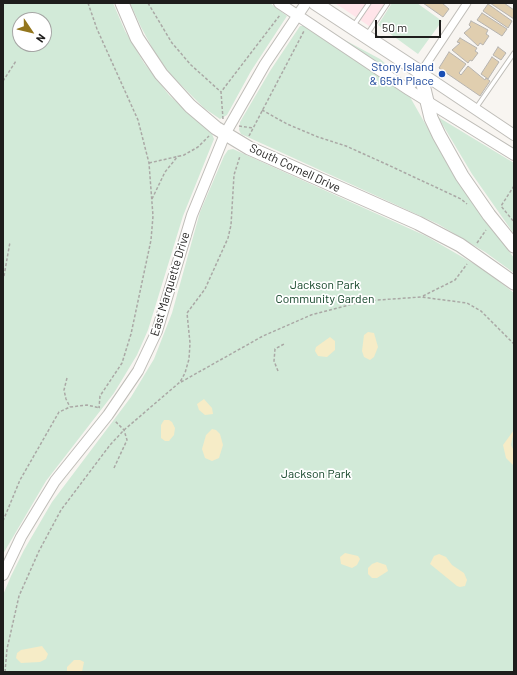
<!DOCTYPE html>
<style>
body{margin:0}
#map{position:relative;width:517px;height:675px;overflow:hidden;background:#f8f5f1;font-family:Barlow,sans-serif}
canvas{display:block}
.frame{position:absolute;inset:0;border:4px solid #1e1d1c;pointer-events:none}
.north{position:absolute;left:12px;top:12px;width:40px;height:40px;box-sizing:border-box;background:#fff;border:1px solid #a5a5a4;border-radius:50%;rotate:125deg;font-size:11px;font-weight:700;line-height:16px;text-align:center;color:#1e1d1c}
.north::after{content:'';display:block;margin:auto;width:14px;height:18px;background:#93761d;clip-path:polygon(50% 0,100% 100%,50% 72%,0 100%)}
.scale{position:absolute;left:375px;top:20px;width:66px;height:18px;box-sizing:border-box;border:2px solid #1e1d1c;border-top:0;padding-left:5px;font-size:12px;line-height:14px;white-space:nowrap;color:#1e1d1c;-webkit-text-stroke:3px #fff;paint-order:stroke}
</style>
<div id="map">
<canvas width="517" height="675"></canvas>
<div class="frame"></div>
<div class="north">N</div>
<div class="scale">50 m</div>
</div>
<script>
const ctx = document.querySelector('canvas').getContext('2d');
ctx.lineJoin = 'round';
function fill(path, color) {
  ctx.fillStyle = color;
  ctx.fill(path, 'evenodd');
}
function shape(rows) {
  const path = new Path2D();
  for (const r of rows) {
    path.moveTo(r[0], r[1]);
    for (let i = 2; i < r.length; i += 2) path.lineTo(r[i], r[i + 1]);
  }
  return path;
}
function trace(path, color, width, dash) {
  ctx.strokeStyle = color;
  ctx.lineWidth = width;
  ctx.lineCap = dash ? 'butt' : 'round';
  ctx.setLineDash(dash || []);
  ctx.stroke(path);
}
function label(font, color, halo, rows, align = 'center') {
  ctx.font = font + ' Barlow,sans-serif';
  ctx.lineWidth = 3.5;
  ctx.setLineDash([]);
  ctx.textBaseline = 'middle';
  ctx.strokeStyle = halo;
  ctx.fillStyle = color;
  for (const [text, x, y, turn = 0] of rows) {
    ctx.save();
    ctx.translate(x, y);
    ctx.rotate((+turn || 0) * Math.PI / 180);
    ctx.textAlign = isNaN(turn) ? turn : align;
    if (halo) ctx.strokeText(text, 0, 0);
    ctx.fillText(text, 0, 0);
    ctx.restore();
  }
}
fill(shape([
 [335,3,388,3,372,28]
]), '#ffe4e9');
fill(shape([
 [3,3,113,3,125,31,144,63,169,95,212,134,214,139,183,216,148,330,137,355,114,393,46,481,3,554],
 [20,20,44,20,44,44,20,44],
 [130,3,270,3,287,16,251,71,227,115,220,119,204,108,170,74,155,53,141,27],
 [392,3,417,3,442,21,418,54,378,25],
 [300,26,304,26,410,97,456,178,514,258,514,273,485,252,438,224,241,134,239,130,240,122,270,71],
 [341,38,380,59,386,64,392,74],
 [438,117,514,163,514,234,472,174],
 [233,149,426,236,483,269,514,293,514,672,3,672,3,595,11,576,24,550,52,502,131,397,154,359,172,313,200,212,224,156,228,150]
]), '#d2ead8');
fill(shape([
 [368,332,374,333,378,347,374,357,370,360,364,357,362,351,364,335],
 [330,337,335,341,335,350,327,357,318,356,315,351,316,347],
 [204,399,212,408,213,414,205,415,199,410,197,404],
 [164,420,169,420,172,422,175,428,174,435,169,441,165,441,161,438,161,425],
 [212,429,216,430,220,434,223,445,219,458,212,461,205,458,202,449,206,435],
 [514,430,511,445,514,451,514,466,506,458,503,445],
 [345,553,358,556,360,559,357,565,352,568,341,564,340,557],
 [439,554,446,557,452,565,464,573,467,580,465,586,460,587,457,586,430,564,434,556],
 [377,562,386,565,388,571,377,578,372,578,368,574,368,568,372,564],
 [42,646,48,654,46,659,40,662,21,663,16,658,17,653,21,650],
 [74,660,80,660,84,662,82,672,67,672,67,667]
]), '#f6ecc7');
const building = shape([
 [423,3,442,3,449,9,443,17,423,3],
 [490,3,504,3,514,10,514,19,490,3],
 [488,4,512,21,508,28,483,11,488,4],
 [482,13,507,29,502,36,477,20,482,13],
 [471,21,488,30,486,34,489,36,483,45,480,43,478,46,464,33,471,27,469,25,471,21],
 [460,38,477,48,475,51,478,53,472,61,470,60,468,63,452,50,460,43,457,42,460,38],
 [498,47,506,53,501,60,493,55,498,47],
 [449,52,466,64,459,73,461,75,468,66,485,80,486,78,490,81,480,96,439,68,449,52],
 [492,57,499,62,488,79,481,74,492,57]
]);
fill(building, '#e0ceaf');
trace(building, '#b6b3af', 1);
const lane = shape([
 [354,25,369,3],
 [368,33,388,3],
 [476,108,514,53]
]);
const street = shape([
 [409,90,467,3]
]);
const secondary = shape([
 [279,3,409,90,514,155],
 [420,72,514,135],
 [3,575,21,537,55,481,108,415,138,371,157,331,192,215,225,134,265,64,306,3]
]);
const highway = shape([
 [122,3,137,38,161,74,190,106,216,128,249,148,418,223,460,245,514,283],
 [315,3,420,72,431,118,439,135,462,176,489,215,514,246]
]);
trace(lane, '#bfbdb8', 5.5);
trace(street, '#bfbdb8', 9);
trace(secondary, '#bfbdb8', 12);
trace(highway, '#bfbdb8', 15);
trace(shape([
 [88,3,97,29,138,120,149,163,153,216,151,240,131,334,122,363,100,396,99,408],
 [148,3,172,43,191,65,221,92],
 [3,81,16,61],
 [262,110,287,124,318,137,346,146,386,164,461,199,467,204],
 [223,119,221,92,280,15],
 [239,126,253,128],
 [249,136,304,31],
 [149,163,184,155,198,147,209,136],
 [514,186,501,206,514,222],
 [152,199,165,172,178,156],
 [477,243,486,230],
 [4,276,10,242],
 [423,296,455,280,467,264],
 [278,371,274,361,275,349,284,344],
 [67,378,64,390,66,399,70,407],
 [181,382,263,336,311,315,364,301,421,297,467,303,481,311,514,344],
 [114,468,127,440,124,430,115,421],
 [3,521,20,480,59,412,70,407,87,405,100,408],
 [5,672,7,649,19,596,39,551,61,510,110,445,124,430,180,382,185,373,189,359,190,343,187,313,205,289,228,238,231,225,234,175,240,156]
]), '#aaa8a5', 1.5, [3, 2]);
trace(lane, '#fff', 3.5);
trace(street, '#fff', 7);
trace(secondary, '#fff', 10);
trace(highway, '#fff', 13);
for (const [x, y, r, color] of [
 [442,74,4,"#1a4fb4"]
]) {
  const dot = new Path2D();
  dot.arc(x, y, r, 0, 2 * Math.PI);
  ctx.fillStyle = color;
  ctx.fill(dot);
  trace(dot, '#fff', 1.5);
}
label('12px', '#164399', '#fff', [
 ["Stony Island",434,67],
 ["& 65th Place",434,81]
], 'right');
label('12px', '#1e1d1c', '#fff', [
 ["South Cornell Drive",295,168,25],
 ["East Marquette Drive",170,284,-73]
]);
label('12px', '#073b1d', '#fff', [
 ["Jackson Park",325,285],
 ["Community Garden",325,299],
 ["Jackson Park",316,474]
]);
</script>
